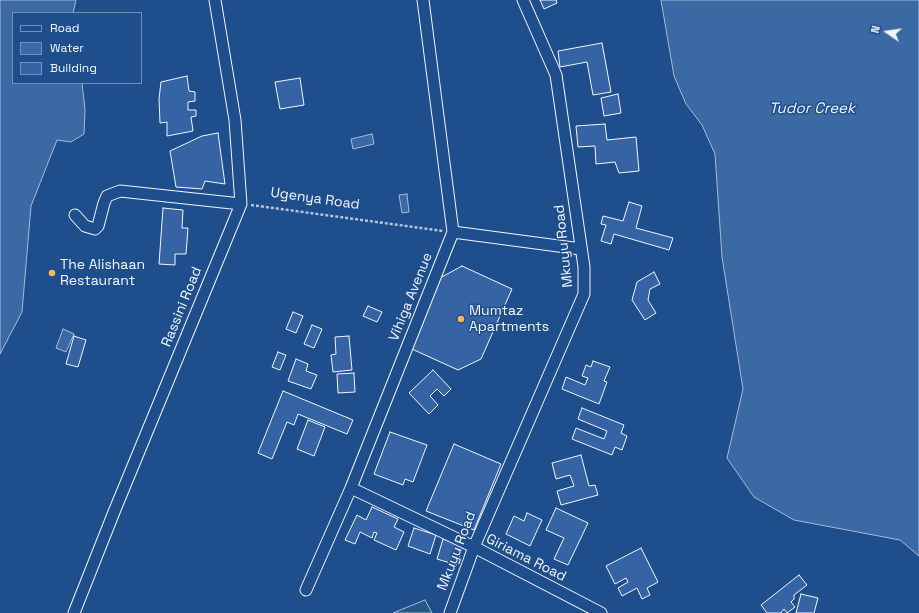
<!DOCTYPE html>
<style>
body{margin:0}
#map{position:relative;width:919px;height:613px;overflow:hidden;background:#1f4e8c;font-family:"Space Grotesk",sans-serif}
canvas{display:block}
.legend{position:absolute;left:12px;top:12px;width:130px;height:72px;box-sizing:border-box;background:#1f4e8c;border:1px solid #7391ba;margin:0;padding:5px 7px;list-style:none;font-size:12px;color:#f2f6ff}
.legend li{display:flex;align-items:center;gap:8px;height:20px}
.legend b{width:20px;border:1px solid #7391ba}
.north{position:absolute;left:867px;top:12px;width:40px;height:40px;-webkit-text-stroke:3px #1f4e8c;paint-order:stroke;rotate:283deg;font-size:11px;font-weight:700;line-height:16px;text-align:center;color:#f2f6ff}
.north::after{content:'';display:block;margin:auto;width:14px;height:18px;background:#f2f6ff;clip-path:polygon(50% 0,100% 100%,50% 72%,0 100%)}
</style>
<div id="map">
<canvas width="919" height="613"></canvas>
<ul class="legend">
<li><b style="height:5px;background:#1f4e8c"></b>Road</li>
<li><b style="height:11px;background:#3b69a3"></b>Water</li>
<li><b style="height:11px;background:#3563a3"></b>Building</li>
</ul>
<div class="north">N</div>
</div>
<script>
const ctx = document.querySelector('canvas').getContext('2d');
ctx.lineJoin = 'round';
function fill(path, color) {
  ctx.fillStyle = color;
  ctx.fill(path, 'evenodd');
}
function shape(rows) {
  const path = new Path2D();
  for (const r of rows) {
    path.moveTo(r[0], r[1]);
    for (let i = 2; i < r.length; i += 2) path.lineTo(r[i], r[i + 1]);
  }
  return path;
}
function trace(path, color, width, dash) {
  ctx.strokeStyle = color;
  ctx.lineWidth = width;
  ctx.lineCap = dash ? 'butt' : 'round';
  ctx.setLineDash(dash || []);
  ctx.stroke(path);
}
function label(font, color, halo, rows, align = 'center') {
  ctx.font = font + ' "Space Grotesk",sans-serif';
  ctx.lineWidth = 3;
  ctx.setLineDash([]);
  ctx.textBaseline = 'middle';
  ctx.strokeStyle = halo;
  ctx.fillStyle = color;
  for (const [text, x, y, turn = 0] of rows) {
    ctx.save();
    ctx.translate(x, y);
    ctx.rotate((+turn || 0) * Math.PI / 180);
    ctx.textAlign = isNaN(turn) ? turn : align;
    if (halo) ctx.strokeText(text, 0, 0);
    ctx.fillText(text, 0, 0);
    ctx.restore();
  }
}
const green = shape([
 [425,600,432,613,393,613,425,600]
]);
fill(green, '#245a82');
trace(green, '#a8bbd7', 1);
const water = shape([
 [0,0,76,0,73,13,13,13,13,83,82,83,85,109,84,134,71,142,57,140,31,206,22,312,0,354,0,0],
 [661,0,919,0,919,556,900,540,794,520,754,497,727,458,743,389,722,257,715,154,702,125,686,104,674,76,661,0],
 [372,134,374,144,353,149,351,139,372,134],
 [407,194,409,212,402,213,399,195,407,194],
 [63,329,74,334,66,352,56,348,63,329]
]);
fill(water, '#3b69a3');
trace(water, '#a8bbd7', 1);
const building = shape([
 [540,0,556,0,557,3,544,9,540,0],
 [602,43,611,92,593,95,587,62,560,67,558,51,602,43],
 [187,76,189,91,195,92,195,101,188,102,188,110,196,110,196,116,191,117,193,131,167,136,167,122,160,123,159,99,161,82,187,76],
 [300,78,304,105,280,109,275,82,300,78],
 [618,94,621,113,604,116,601,98,618,94],
 [605,124,607,140,636,137,639,171,619,173,615,162,596,164,595,146,578,147,576,126,605,124],
 [218,133,225,184,205,181,202,189,176,187,170,151,202,136,218,133],
 [629,202,642,206,636,228,673,238,669,250,614,234,611,244,601,241,606,225,601,224,603,216,623,221,629,202],
 [163,208,183,210,182,228,188,228,186,254,175,254,175,265,159,264,163,208],
 [462,266,512,289,481,359,458,370,412,349,440,278,462,266],
 [654,272,660,284,650,289,648,300,656,313,645,320,632,300,637,282,654,272],
 [368,306,382,312,377,322,363,316,368,306],
 [293,312,303,316,296,333,286,329,293,312],
 [312,325,322,329,314,348,304,344,312,325],
 [74,336,86,340,78,367,66,364,74,336],
 [349,336,352,370,333,372,331,355,336,354,335,337,349,336],
 [278,352,286,355,280,370,272,367,278,352],
 [296,359,308,364,306,371,317,375,311,389,288,381,296,359],
 [593,361,610,367,604,381,607,382,599,404,562,389,566,377,585,385,588,378,582,376,586,365,591,367,593,361],
 [433,370,451,389,444,396,437,389,430,396,438,405,429,414,409,393,433,370],
 [354,373,355,392,338,393,337,374,354,373],
 [283,391,353,420,347,434,298,414,294,425,287,422,272,459,258,453,283,391],
 [582,408,624,425,621,433,627,436,622,450,615,447,612,455,572,439,576,428,604,439,607,431,578,419,582,408],
 [308,420,325,427,314,456,297,449,308,420],
 [390,432,427,445,413,482,405,479,403,485,374,474,390,432],
 [454,444,501,464,474,530,426,511,454,444],
 [581,455,589,486,595,485,598,495,561,505,557,491,574,486,570,475,556,479,552,463,581,455],
 [372,507,398,519,394,527,404,532,396,550,374,540,377,533,374,532,372,538,360,532,355,544,345,540,357,515,366,520,372,507],
 [556,508,588,523,568,565,554,559,564,538,546,530,556,508],
 [527,513,542,520,530,546,506,534,514,516,524,521,527,513],
 [414,528,436,535,430,554,408,546,414,528],
 [443,539,463,546,457,565,437,559,443,539],
 [641,548,658,582,647,588,650,595,642,599,637,588,622,596,618,588,628,582,626,578,615,584,606,566,641,548],
 [799,575,807,585,794,595,794,599,791,602,795,607,787,613,784,609,781,613,767,613,761,605,799,575],
 [801,594,818,598,814,613,796,613,801,594]
]);
fill(building, '#3563a3');
trace(building, '#f2f6ff', 1);
const minor = shape([
 [75,215,85,226,95,229,98,226,104,203,107,196,120,191,241,204],
 [453,232,581,249],
 [351,488,474,547,601,613],
 [306,590,351,488,453,232,423,0],
 [74,613,114,512,241,204,235,120,215,0],
 [450,613,474,547,584,294,584,267,556,75,523,0]
]);
trace(minor, '#f2f6ff', 13);
trace(shape([
 [251,205,443,231]
]), '#b3c4dc', 2.5, [3, 2]);
trace(minor, '#1f4e8c', 11);
for (const [x, y, r, color] of [
 [52,273,4,"#ffb74d"],
 [461,319,4,"#ffb74d"]
]) {
  const dot = new Path2D();
  dot.arc(x, y, r, 0, 2 * Math.PI);
  ctx.fillStyle = color;
  ctx.fill(dot);
  trace(dot, '#1f4e8c', 1.5);
}
label('14px', '#f2f6ff', '#1f4e8c', [
 ["Ugenya Road",315,199,8],
 ["Mkuyu Road",564,246,-96],
 ["Vihiga Avenue",411,297,-68],
 ["Rassini Road",182,307,-68],
 ["Mkuyu Road",457,551,-69],
 ["Giriama Road",526,558,27]
]);
label('14px', '#f2f6ff', '#1f4e8c', [
 ["The Alishaan",60,265],
 ["Restaurant",60,281],
 ["Mumtaz",469,311],
 ["Apartments",469,327]
], 'left');
label('italic 15px', '#f2f6ff', '#1f4e8c', [
 ["Tudor Creek",812,109]
]);
</script>
